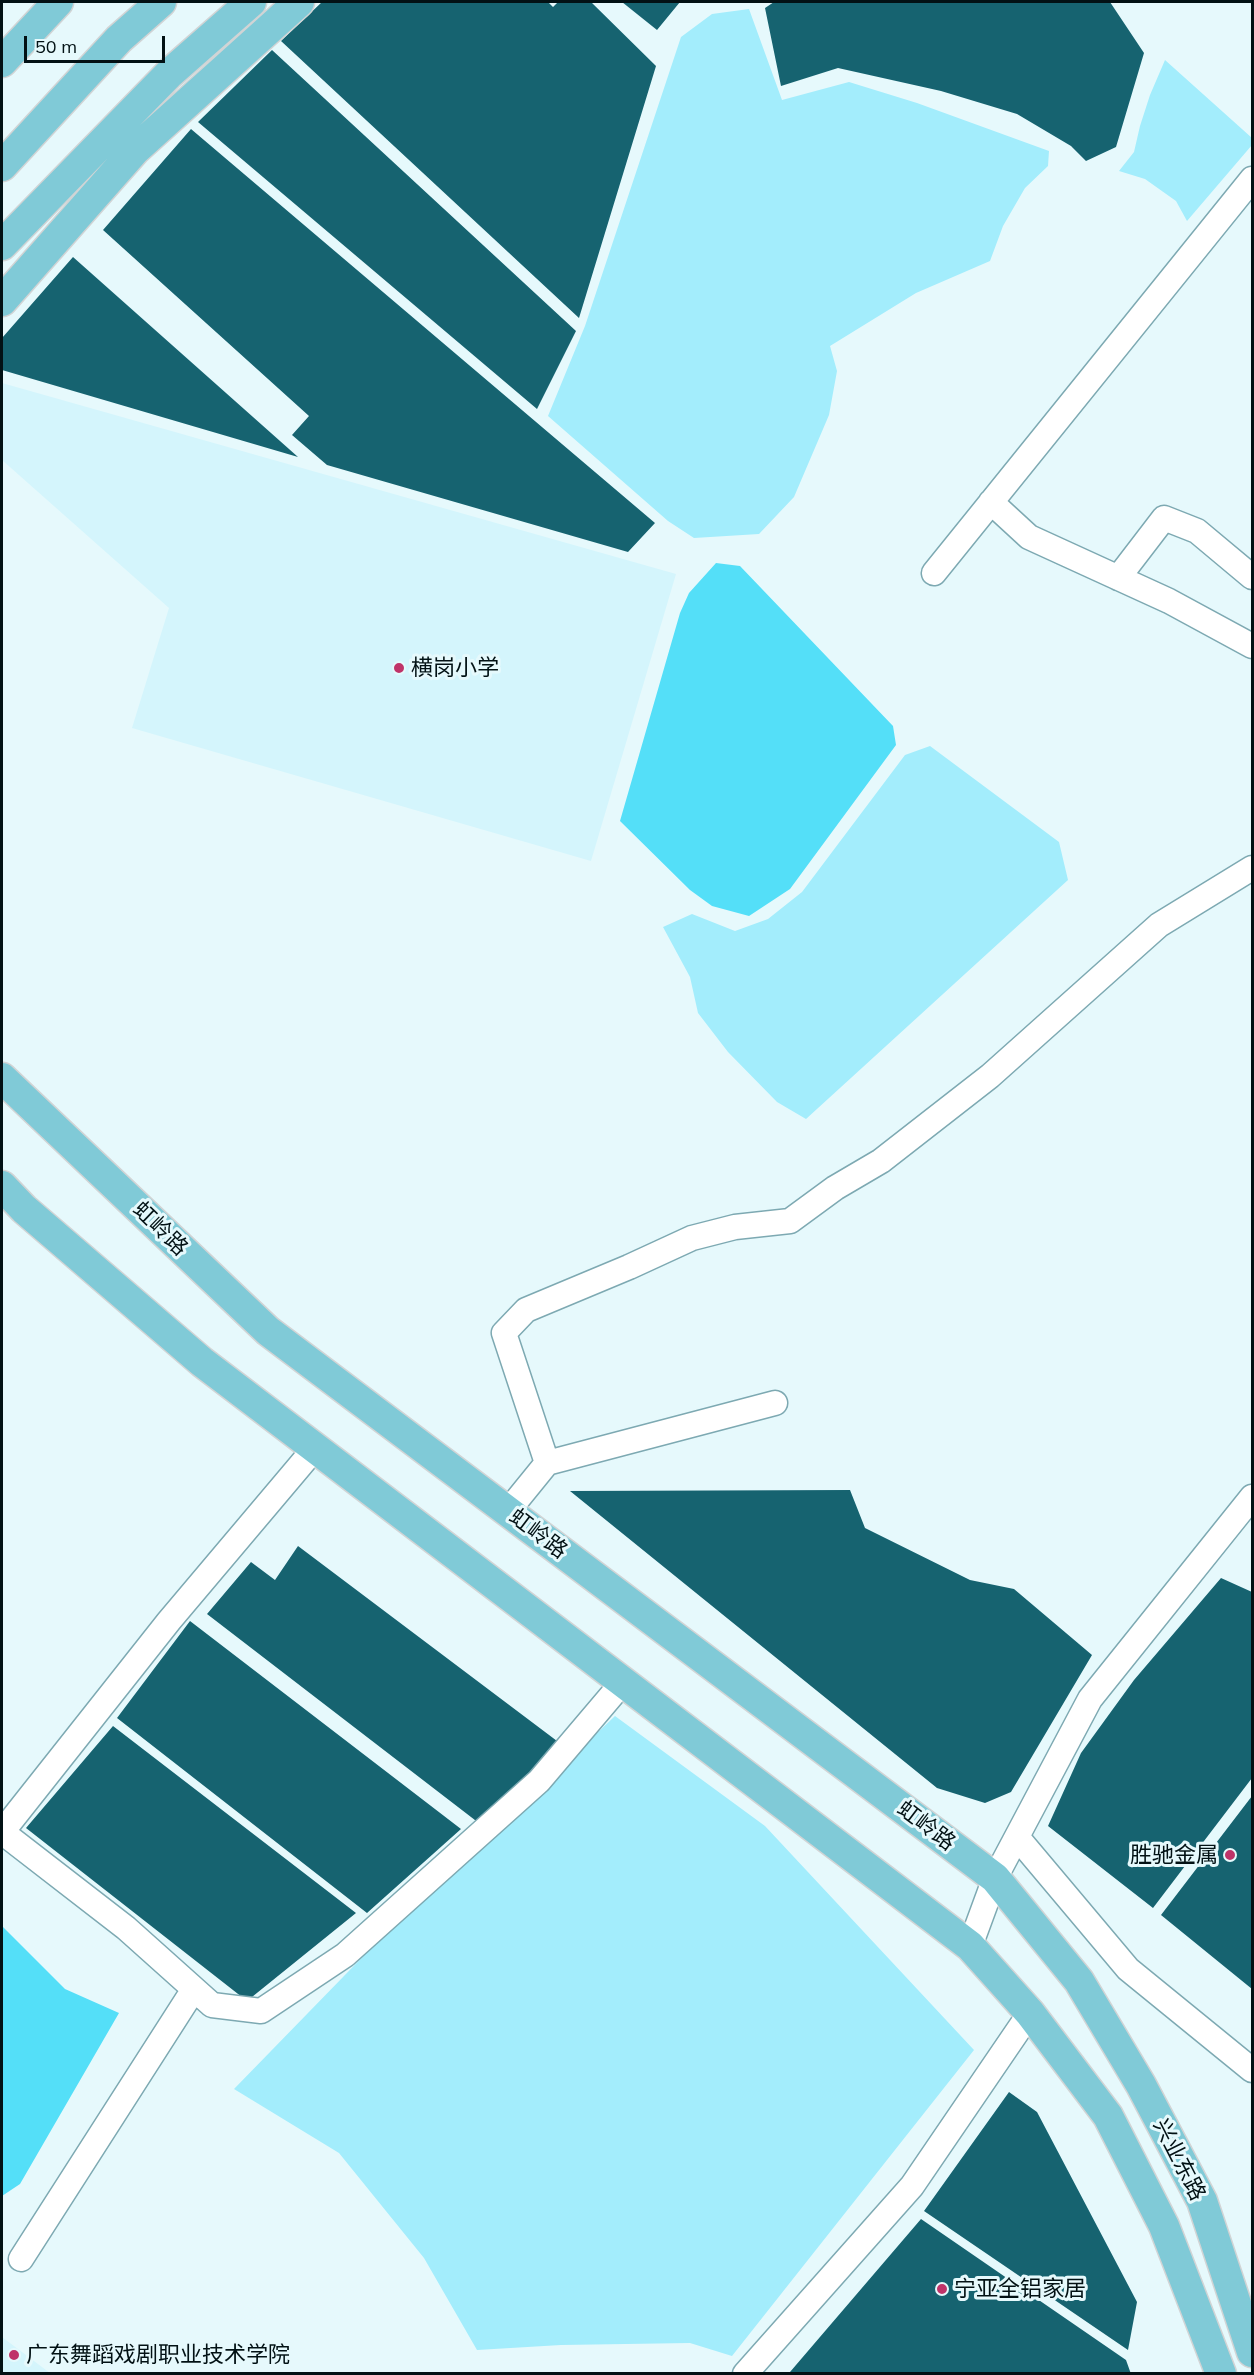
<!DOCTYPE html>
<meta charset="utf-8">
<style>
body{margin:0}
#map{position:relative;width:1254px;height:2375px;overflow:hidden;background:#e6f9fc;font-family:Mulish,sans-serif}
canvas{display:block}
.frame{position:absolute;inset:0;border:3px solid #021114;pointer-events:none}
.scale{position:absolute;left:24px;top:36px;width:141px;height:27px;box-sizing:border-box;border:3px solid #021114;border-top:0;padding-left:8px;font-size:18px;line-height:21px;white-space:nowrap;color:#021114;-webkit-text-stroke:4px #e6f9fc;paint-order:stroke}
</style>
<div id="map">
<canvas width="1254" height="2375"></canvas>
<div class="frame"></div>
<div class="scale">50 m</div>
</div>
<script>
const ctx = document.querySelector('canvas').getContext('2d');
ctx.lineJoin = 'round';
function fill(path, color) {
  ctx.fillStyle = color;
  ctx.fill(path, 'evenodd');
}
function shape(rows) {
  const path = new Path2D();
  for (const r of rows) {
    path.moveTo(r[0], r[1]);
    for (let i = 2; i < r.length; i += 2) path.lineTo(r[i], r[i + 1]);
  }
  return path;
}
function trace(path, color, width, dash) {
  ctx.strokeStyle = color;
  ctx.lineWidth = width;
  ctx.lineCap = dash ? 'butt' : 'round';
  ctx.setLineDash(dash || []);
  ctx.stroke(path);
}
function label(font, color, halo, rows, align = 'center') {
  ctx.font = font + ' Mulish,"Noto Sans SC",sans-serif';
  ctx.lineWidth = 6;
  ctx.setLineDash([]);
  ctx.textBaseline = 'middle';
  ctx.strokeStyle = halo;
  ctx.fillStyle = color;
  for (const [text, x, y, turn = 0] of rows) {
    ctx.save();
    ctx.translate(x, y);
    ctx.rotate((+turn || 0) * Math.PI / 180);
    ctx.textAlign = isNaN(turn) ? turn : align;
    if (halo) ctx.strokeText(text, 0, 0);
    ctx.fillText(text, 0, 0);
    ctx.restore();
  }
}
fill(shape([
 [2,383,676,574,591,861,132,728,169,608,2,460],
 [2,2337,50,2373,2,2373]
]), '#d4f5fc');
fill(shape([
 [749,9,782,100,849,82,917,103,1049,151,1048,166,1025,188,1003,226,990,261,916,293,830,346,837,371,829,415,794,497,759,534,694,538,668,521,548,416,585,326,681,37,712,14],
 [1165,60,1252,138,1252,145,1187,221,1176,201,1145,179,1119,171,1134,152,1140,126,1150,95],
 [930,746,1059,842,1068,880,806,1119,777,1102,728,1052,698,1013,690,977,663,927,692,914,735,931,768,919,802,892,905,755],
 [615,1716,765,1826,974,2050,732,2356,690,2343,561,2345,477,2350,424,2258,339,2153,234,2089,380,1939]
]), '#a3edfc');
fill(shape([
 [716,563,740,566,893,726,896,745,790,889,749,916,712,906,690,890,620,821,680,613,689,593],
 [2,1926,65,1989,119,2013,20,2184,2,2196]
]), '#54dff8');
fill(shape([
 [322,2,548,2,553,7,558,2,591,2,656,66,579,318,281,41],
 [622,2,680,2,657,30],
 [774,2,1110,2,1144,53,1116,147,1086,161,1071,146,1017,114,941,91,838,68,781,86,765,8],
 [272,50,576,331,537,409,198,122],
 [191,129,655,523,628,552,327,465,292,435,309,416,103,230],
 [73,257,298,457,2,370,2,338],
 [850,1490,865,1528,970,1580,1014,1589,1092,1655,1011,1792,985,1803,937,1788,570,1491],
 [298,1546,561,1744,484,1827,207,1614,251,1562,275,1580],
 [1221,1578,1252,1592,1252,1778,1153,1908,1048,1826,1081,1753,1134,1680],
 [190,1621,461,1829,367,1913,117,1718],
 [113,1726,356,1913,247,2001,26,1828],
 [1252,1796,1252,1989,1161,1915],
 [1009,2092,1037,2112,1137,2302,1128,2350,924,2211],
 [921,2219,1126,2360,1131,2374,793,2374,790,2372]
]), '#166370');
const minor = shape([
 [991,502,1029,537,1169,601,1252,646],
 [934,573,1252,179],
 [1118,578,1164,518,1197,531,1252,577],
 [547,1463,504,1333,526,1310,629,1267,692,1238,735,1227,790,1221,835,1188,881,1161,990,1076,1159,925,1252,868],
 [508,1511,547,1463,775,1403],
 [2,1832,126,1928,212,2005,261,2011,345,1955,539,1781,623,1682],
 [2,1832,169,1621,315,1448],
 [1017,1837,1128,1969,1252,2070],
 [970,1946,995,1878,1090,1699,1252,1497],
 [21,2259,194,1989],
 [745,2374,912,2186,1030,2013]
]);
const major = shape([
 [2,62,58,2],
 [2,166,119,39,161,2],
 [2,245,169,74,251,2],
 [2,301,135,150,299,2],
 [2,1078,268,1331,995,1878,1079,1981,1141,2085,1202,2201,1252,2352],
 [2,1186,24,1209,202,1362,970,1946,1030,2013,1108,2116,1164,2226,1221,2374]
]);
trace(minor, '#7da9b2', 27);
trace(major, '#d1d4d5', 33);
trace(minor, '#fff', 24);
trace(major, '#80cad7', 30);
for (const [x, y, r, color] of [
 [399,668,6,"#bf3369"],
 [1230,1855,6,"#bf3369"],
 [942,2289,6,"#bf3369"],
 [14,2355,6,"#bf3369"]
]) {
  const dot = new Path2D();
  dot.arc(x, y, r, 0, 2 * Math.PI);
  ctx.fillStyle = color;
  ctx.fill(dot);
  trace(dot, '#e6f9fc', 2);
}
label('22px', '#021114', '#e6f9fc', [
 ["横岗小学",411,668],
 ["胜驰金属",1218,1855,"right"],
 ["宁亚全铝家居",954,2289],
 ["广东舞蹈戏剧职业技术学院",26,2355]
], 'left');
label('22px', '#021114', '#e6f9fc', [
 ["虹岭路",160,1229,44],
 ["虹岭路",538,1534,37],
 ["虹岭路",926,1826,37],
 ["兴业东路",1179,2160,63]
]);
</script>
